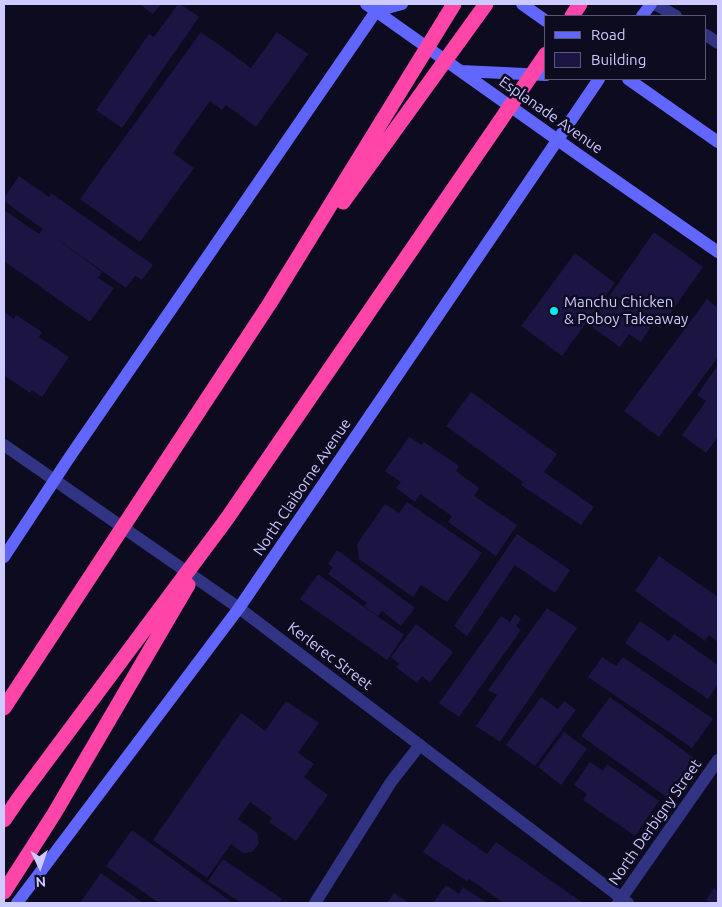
<!DOCTYPE html>
<style>
body{margin:0}
#map{position:relative;width:722px;height:907px;overflow:hidden;background:#0d0b20;font-family:Ubuntu,sans-serif}
canvas{display:block}
.frame{position:absolute;inset:0;border:5px solid #cdcaff;pointer-events:none}
.legend{position:absolute;left:544px;top:15px;width:162px;height:65px;box-sizing:border-box;background:#0d0b20;border:1px solid #5a5779;margin:0;padding:6px 9px;list-style:none;font-size:15px;color:#cdcaff}
.legend li{display:flex;align-items:center;gap:10px;height:25px}
.legend b{width:25px;border:1px solid #5a5779}
.north{position:absolute;left:15px;top:842px;width:50px;height:50px;-webkit-text-stroke:4px #0d0b20;paint-order:stroke;rotate:177deg;font-size:14px;font-weight:700;line-height:20px;text-align:center;color:#cdcaff}
.north::after{content:'';display:block;margin:auto;width:18px;height:22px;background:#cdcaff;clip-path:polygon(50% 0,100% 100%,50% 72%,0 100%)}
</style>
<div id="map">
<canvas width="722" height="907"></canvas>
<div class="frame"></div>
<ul class="legend">
<li><b style="height:6px;background:#6166ff"></b>Road</li>
<li><b style="height:14px;background:#1c1543"></b>Building</li>
</ul>
<div class="north">N</div>
</div>
<script>
const ctx = document.querySelector('canvas').getContext('2d');
ctx.lineJoin = 'round';
function fill(path, color) {
  ctx.fillStyle = color;
  ctx.fill(path, 'evenodd');
}
function shape(rows) {
  const path = new Path2D();
  for (const r of rows) {
    path.moveTo(r[0], r[1]);
    for (let i = 2; i < r.length; i += 2) path.lineTo(r[i], r[i + 1]);
  }
  return path;
}
function trace(path, color, width, dash) {
  ctx.strokeStyle = color;
  ctx.lineWidth = width;
  ctx.lineCap = dash ? 'butt' : 'round';
  ctx.setLineDash(dash || []);
  ctx.stroke(path);
}
function label(font, color, halo, rows, align = 'center') {
  ctx.font = font + ' Ubuntu,sans-serif';
  ctx.lineWidth = 5;
  ctx.setLineDash([]);
  ctx.textBaseline = 'middle';
  ctx.strokeStyle = halo;
  ctx.fillStyle = color;
  for (const [text, x, y, turn = 0] of rows) {
    ctx.save();
    ctx.translate(x, y);
    ctx.rotate((+turn || 0) * Math.PI / 180);
    ctx.textAlign = isNaN(turn) ? turn : align;
    if (halo) ctx.strokeText(text, 0, 0);
    ctx.fillText(text, 0, 0);
    ctx.restore();
  }
}
fill(shape([
 [139,4,161,4,153,14],
 [178,4,180,4,199,17,122,128,96,110,149,34,154,37],
 [201,32,251,68,277,32,308,54,256,127,226,105,222,110,210,101,173,153,194,168,140,242,80,199],
 [19,176,49,197,51,193,153,265,142,280,135,276,126,288,49,233,102,272,98,278,114,288,90,322,4,261,4,210,39,234,43,229,4,201,4,198],
 [654,232,703,267,660,328,653,323,641,342,629,334,620,347,589,325],
 [575,253,615,283,562,356,521,326],
 [707,299,718,308,718,357,659,437,624,411],
 [4,312,14,319,16,315,42,332,39,337,69,357,42,397,32,390,30,393,4,375],
 [718,365,718,437,706,453,682,435,706,401,697,395],
 [471,392,557,454,544,472,594,507,581,525,521,485,523,482,446,426],
 [409,437,421,445,424,442,459,466,456,471,479,488,474,496,517,525,496,556,448,522,452,516,420,494,415,502,396,488,401,482,385,471],
 [407,502,482,553,447,602,421,585,413,597,359,559,357,544,385,504,399,513],
 [517,534,570,570,555,593,515,565,467,636,454,626],
 [337,550,415,608,401,626,382,611,378,616,364,606,367,603,328,574,333,567,328,564],
 [659,556,718,597,718,642,709,635,705,641,635,591],
 [318,574,404,635,387,660,300,599],
 [547,608,577,628,500,742,476,726,497,695,488,690],
 [515,614,521,619,516,626,521,630,459,717,439,703,501,616,510,622],
 [640,621,669,641,674,634,718,665,718,684,708,699,625,643],
 [416,624,453,652,430,683,422,676,417,683,396,667,399,664,391,657],
 [602,657,616,666,623,657,713,719,692,748,588,677],
 [541,697,558,709,564,701,576,710,535,766,506,745],
 [610,697,694,758,668,798,581,736],
 [286,701,319,723,298,753,314,764,304,777,328,795,296,841,269,822,272,818,250,802,238,819,257,833,259,843,252,852,243,853,231,844,207,878,153,840,241,713,265,731],
 [564,732,587,749,561,785,538,767],
 [590,762,603,771,607,764,659,801,635,836,583,800,587,794,574,785],
 [443,823,487,854,496,842,583,903,504,903,469,879,467,881,423,852],
 [132,830,233,903,159,903,106,866],
 [223,859,282,899,279,903,241,903,208,881],
 [101,873,143,903,80,903],
 [446,885,459,894,463,887,487,903,433,903],
 [714,888,717,891,718,889,718,903,711,903,706,900],
 [394,893,409,903,387,903]
]), '#1c1543');
trace(shape([
 [655,4,676,16],
 [706,35,718,43],
 [315,903,391,782,420,745]
]), '#313383', 12);
trace(shape([
 [4,445,239,608,628,903],
 [618,903,718,760]
]), '#313383', 12);
trace(shape([
 [366,4,576,153,718,252],
 [522,4,546,21],
 [376,11,402,4],
 [642,16,651,4],
 [461,71,546,75],
 [628,79,718,142],
 [4,557,69,458,381,4],
 [17,903,239,608,599,79]
]), '#6166ff', 12);
trace(shape([
 [572,16,580,4]
]), '#ff45a8', 15);
trace(shape([
 [343,202,486,4],
 [4,708,270,303,454,4],
 [4,820,19,798,226,520,546,54],
 [4,892,54,814,188,585]
]), '#ff45a8', 15);
for (const [x, y, r, color] of [
 [554,311,5,"#00eaf5"]
]) {
  const dot = new Path2D();
  dot.arc(x, y, r, 0, 2 * Math.PI);
  ctx.fillStyle = color;
  ctx.fill(dot);
  trace(dot, '#0d0b20', 2);
}
label('15px', '#cdcaff', '#0d0b20', [
 ["Esplanade Avenue",551,115,35],
 ["North Claiborne Avenue",302,487,-56],
 ["Kerlerec Street",330,656,37],
 ["North Derbigny Street",655,822,-55]
]);
label('15px', '#cdcaff', '#0d0b20', [
 ["Manchu Chicken",564,302],
 ["& Poboy Takeaway",564,319]
], 'left');
</script>
